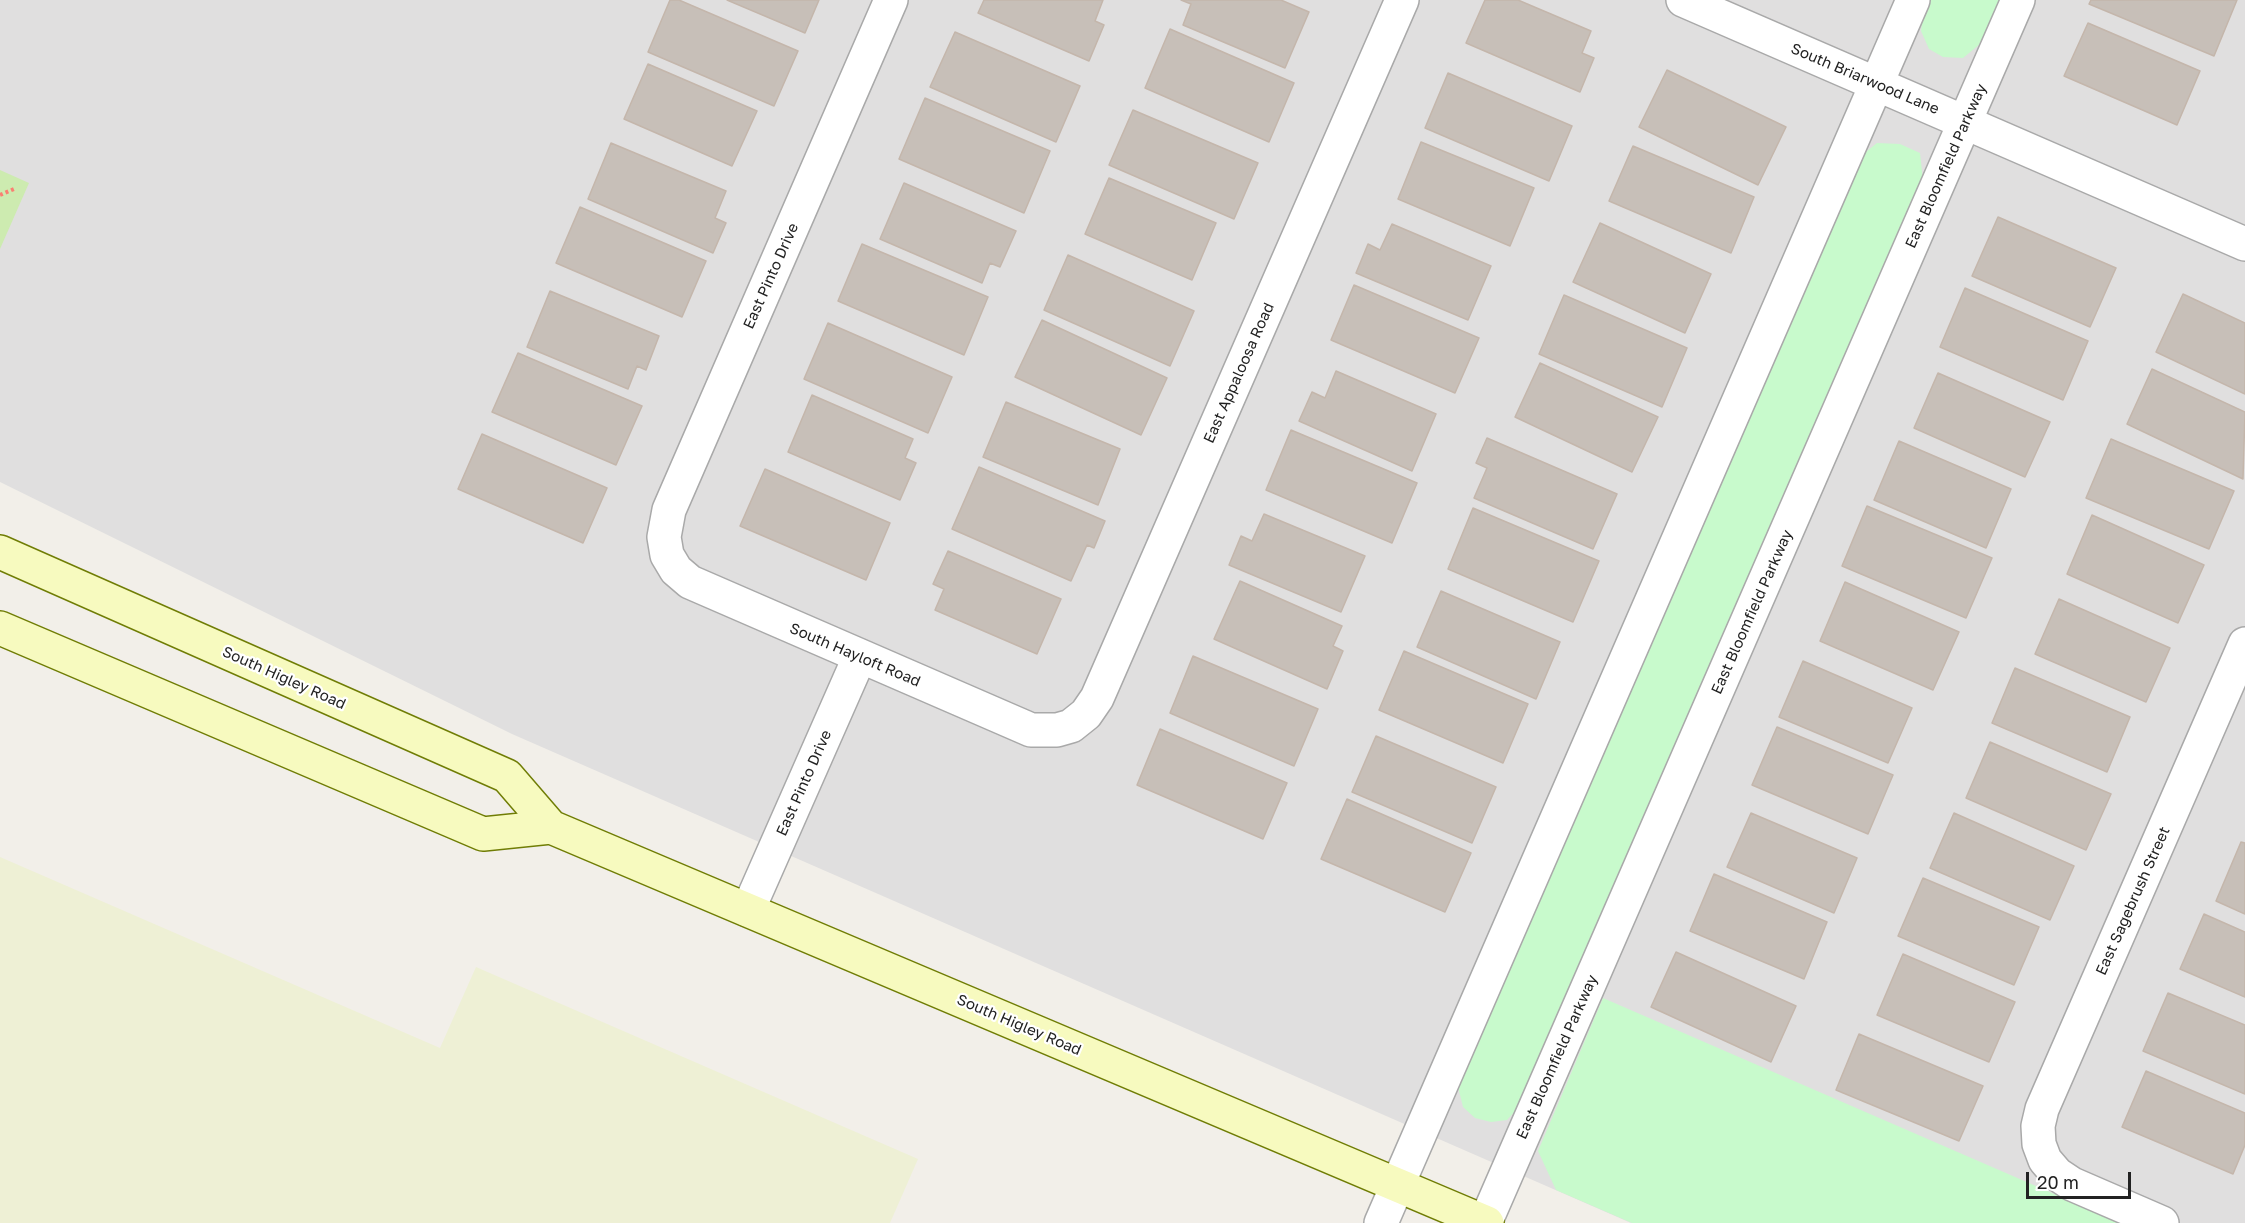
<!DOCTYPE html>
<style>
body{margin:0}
#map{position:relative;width:2245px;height:1223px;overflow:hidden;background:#f2efe9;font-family:"Golos Text",sans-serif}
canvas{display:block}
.scale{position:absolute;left:2026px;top:1172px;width:105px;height:27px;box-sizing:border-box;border:3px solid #222;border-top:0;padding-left:8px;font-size:18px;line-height:21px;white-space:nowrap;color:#222;-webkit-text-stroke:4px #fff;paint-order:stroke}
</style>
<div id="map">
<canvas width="2245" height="1223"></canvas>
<div class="scale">20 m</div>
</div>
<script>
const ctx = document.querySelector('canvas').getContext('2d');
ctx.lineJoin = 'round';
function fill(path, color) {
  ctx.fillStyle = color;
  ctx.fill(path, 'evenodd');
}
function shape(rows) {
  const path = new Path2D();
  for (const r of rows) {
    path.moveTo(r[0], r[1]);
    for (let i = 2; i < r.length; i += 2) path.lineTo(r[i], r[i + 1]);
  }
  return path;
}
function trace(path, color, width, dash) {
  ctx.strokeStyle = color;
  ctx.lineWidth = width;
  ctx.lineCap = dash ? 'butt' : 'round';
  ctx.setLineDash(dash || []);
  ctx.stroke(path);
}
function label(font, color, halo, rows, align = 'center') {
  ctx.font = font + ' "Golos Text",sans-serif';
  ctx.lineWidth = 4.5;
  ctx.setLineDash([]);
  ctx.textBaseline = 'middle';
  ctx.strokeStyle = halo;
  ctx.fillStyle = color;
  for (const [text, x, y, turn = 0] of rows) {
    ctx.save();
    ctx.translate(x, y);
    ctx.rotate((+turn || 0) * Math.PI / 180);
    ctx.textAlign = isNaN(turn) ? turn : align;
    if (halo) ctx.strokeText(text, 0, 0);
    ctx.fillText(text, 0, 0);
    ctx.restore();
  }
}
fill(shape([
 [0,0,2245,0,2245,1223,1631,1223,512,734,0,482]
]), '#e0dfdf');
fill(shape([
 [0,857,440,1048,476,967,918,1159,890,1223,0,1223]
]), '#eef0d5');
fill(shape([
 [0,170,29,183,0,249]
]), '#cdebb0');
fill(shape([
 [1930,0,2000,0,1980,44,1963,58,1943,57,1929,49,1921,31,1923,15],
 [1877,143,1900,144,1920,153,1923,181,1520,1106,1507,1120,1491,1122,1475,1118,1463,1107,1457,1083,1862,155],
 [1603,998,2121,1223,1632,1223,1556,1190,1538,1151]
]), '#c8facc');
const building = shape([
 [670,0,679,0,798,51,774,106,648,52,670,0],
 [727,0,819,0,805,33,727,0],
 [984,0,1103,0,1095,21,1104,25,1089,61,978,13,984,0],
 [1181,0,1281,0,1309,12,1285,68,1183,25,1191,4,1181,0],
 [1485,0,1518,0,1591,31,1582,53,1594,58,1580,92,1466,43,1485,0],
 [2091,0,2237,0,2214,56,2089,4,2091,0],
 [2088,23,2200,71,2177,125,2064,76,2088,23],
 [1170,29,1294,83,1269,142,1145,88,1170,29],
 [955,32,1080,86,1056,142,930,87,955,32],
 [648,64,757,111,732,166,624,119,648,64],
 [1667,70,1786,127,1758,185,1639,127,1667,70],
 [1448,73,1572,126,1549,181,1425,128,1448,73],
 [925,98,1050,151,1024,213,899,159,925,98],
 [1133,110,1258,163,1234,219,1109,165,1133,110],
 [1421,142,1534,188,1510,246,1398,199,1421,142],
 [611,143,726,191,715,218,726,223,713,253,588,199,611,143],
 [1633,146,1754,197,1731,253,1609,201,1633,146],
 [1109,178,1216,223,1192,280,1085,234,1109,178],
 [904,183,1016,231,1000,267,990,263,982,283,880,239,904,183],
 [580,207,706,261,682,317,556,263,580,207],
 [1998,217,2116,268,2090,327,1972,276,1998,217],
 [1600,223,1711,274,1685,333,1573,282,1600,223],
 [1392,224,1491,266,1468,320,1356,273,1368,244,1380,250,1392,224],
 [862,244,988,297,964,355,838,301,862,244],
 [1068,255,1194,311,1170,366,1044,310,1068,255],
 [1354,285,1479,338,1455,393,1331,340,1354,285],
 [1965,288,2088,341,2063,400,1940,347,1965,288],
 [550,291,659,336,646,370,637,366,628,389,527,347,550,291],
 [2183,294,2245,323,2245,394,2156,352,2183,294],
 [1564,295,1687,348,1662,407,1539,354,1564,295],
 [1042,320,1167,378,1141,435,1015,377,1042,320],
 [828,323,952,377,928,433,804,379,828,323],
 [518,353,642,406,616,465,492,412,518,353],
 [1540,363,1658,417,1632,472,1515,417,1540,363],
 [2152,369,2245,412,2243,479,2127,424,2152,369],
 [1336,371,1436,414,1412,471,1299,421,1312,392,1325,398,1336,371],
 [1938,373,2050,422,2025,477,1914,428,1938,373],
 [812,395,913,439,905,458,916,463,900,500,788,452,812,395],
 [1006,402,1120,449,1098,505,983,457,1006,402],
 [1291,430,1417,483,1392,543,1266,490,1291,430],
 [482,434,607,488,583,543,458,489,482,434],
 [1487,438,1617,494,1593,549,1474,498,1487,468,1476,463,1487,438],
 [2111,439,2234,491,2209,549,2086,498,2111,439],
 [1899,441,2011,489,1986,548,1874,500,1899,441],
 [979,467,1105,521,1094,548,1087,545,1071,581,952,529,979,467],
 [765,469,890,523,866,580,740,526,765,469],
 [1867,506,1992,558,1966,618,1842,566,1867,506],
 [1473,508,1599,561,1573,622,1448,569,1473,508],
 [1264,514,1365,556,1341,612,1229,565,1241,536,1252,541,1264,514],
 [2092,515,2204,565,2178,623,2067,574,2092,515],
 [948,551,1061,599,1037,654,935,610,944,589,933,584,948,551],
 [1240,581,1342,626,1333,646,1343,651,1327,689,1214,639,1240,581],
 [1845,582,1959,632,1933,690,1820,641,1845,582],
 [1441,591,1560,642,1536,699,1417,647,1441,591],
 [2059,599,2170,648,2146,702,2035,654,2059,599],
 [1404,651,1528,704,1503,763,1379,710,1404,651],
 [1193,656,1318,709,1294,766,1170,713,1193,656],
 [1803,661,1912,708,1888,763,1779,717,1803,661],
 [2015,668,2130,717,2107,772,1992,723,2015,668],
 [1777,727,1893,775,1868,834,1752,785,1777,727],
 [1160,729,1287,783,1263,839,1137,785,1160,729],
 [1376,736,1496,787,1472,843,1352,792,1376,736],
 [1990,742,2111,794,2086,850,1966,798,1990,742],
 [1347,799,1471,853,1445,912,1321,859,1347,799],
 [1751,813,1857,858,1834,913,1727,867,1751,813],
 [1954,813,2074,866,2050,920,1930,868,1954,813],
 [2241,842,2245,843,2245,914,2216,901,2241,842],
 [1714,874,1827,922,1804,979,1690,931,1714,874],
 [1923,878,2039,927,2014,985,1898,936,1923,878],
 [2204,914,2245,932,2245,997,2180,969,2204,914],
 [1676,952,1796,1006,1771,1062,1651,1007,1676,952],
 [1903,954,2015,1002,1989,1062,1877,1015,1903,954],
 [2168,993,2245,1025,2245,1094,2143,1051,2168,993],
 [1859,1034,1983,1086,1959,1141,1836,1090,1859,1034],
 [2146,1071,2245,1113,2245,1145,2233,1174,2122,1127,2146,1071]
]);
fill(building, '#c7bfb8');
trace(building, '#c4b6ab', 1.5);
const minor = shape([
 [891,0,669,510,664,537,667,555,676,570,690,582,1031,730,1057,730,1071,726,1086,714,1097,698,1402,0],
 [1683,0,2245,244],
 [748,910,860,656],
 [2162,1223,2072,1184,2057,1174,2045,1160,2039,1144,2038,1126,2042,1109,2245,644]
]);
const tertiary = shape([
 [1381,1223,1913,0],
 [1485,1223,2018,0]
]);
const secondary = shape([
 [0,552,507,776,551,827,1487,1223],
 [0,628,483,834,551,827]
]);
trace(minor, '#a9a9a9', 36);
trace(tertiary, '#a9a9a9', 36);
trace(secondary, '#707d05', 36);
trace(shape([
 [0,195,14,189]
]), '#fa8072', 4, [3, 3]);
trace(minor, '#fff', 33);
trace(tertiary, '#fff', 33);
trace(secondary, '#f7fabf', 33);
label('15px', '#222', '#fff', [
 ["South Briarwood Lane",1865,79,23],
 ["East Bloomfield Parkway",1946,166,-66],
 ["East Pinto Drive",771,276,-66],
 ["East Appaloosa Road",1239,373,-66],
 ["East Bloomfield Parkway",1752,612,-66],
 ["South Hayloft Road",855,655,23],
 ["South Higley Road",284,678,24],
 ["East Pinto Drive",804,783,-66],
 ["East Sagebrush Street",2133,901,-66],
 ["South Higley Road",1019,1025,23],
 ["East Bloomfield Parkway",1557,1057,-66]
]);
</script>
